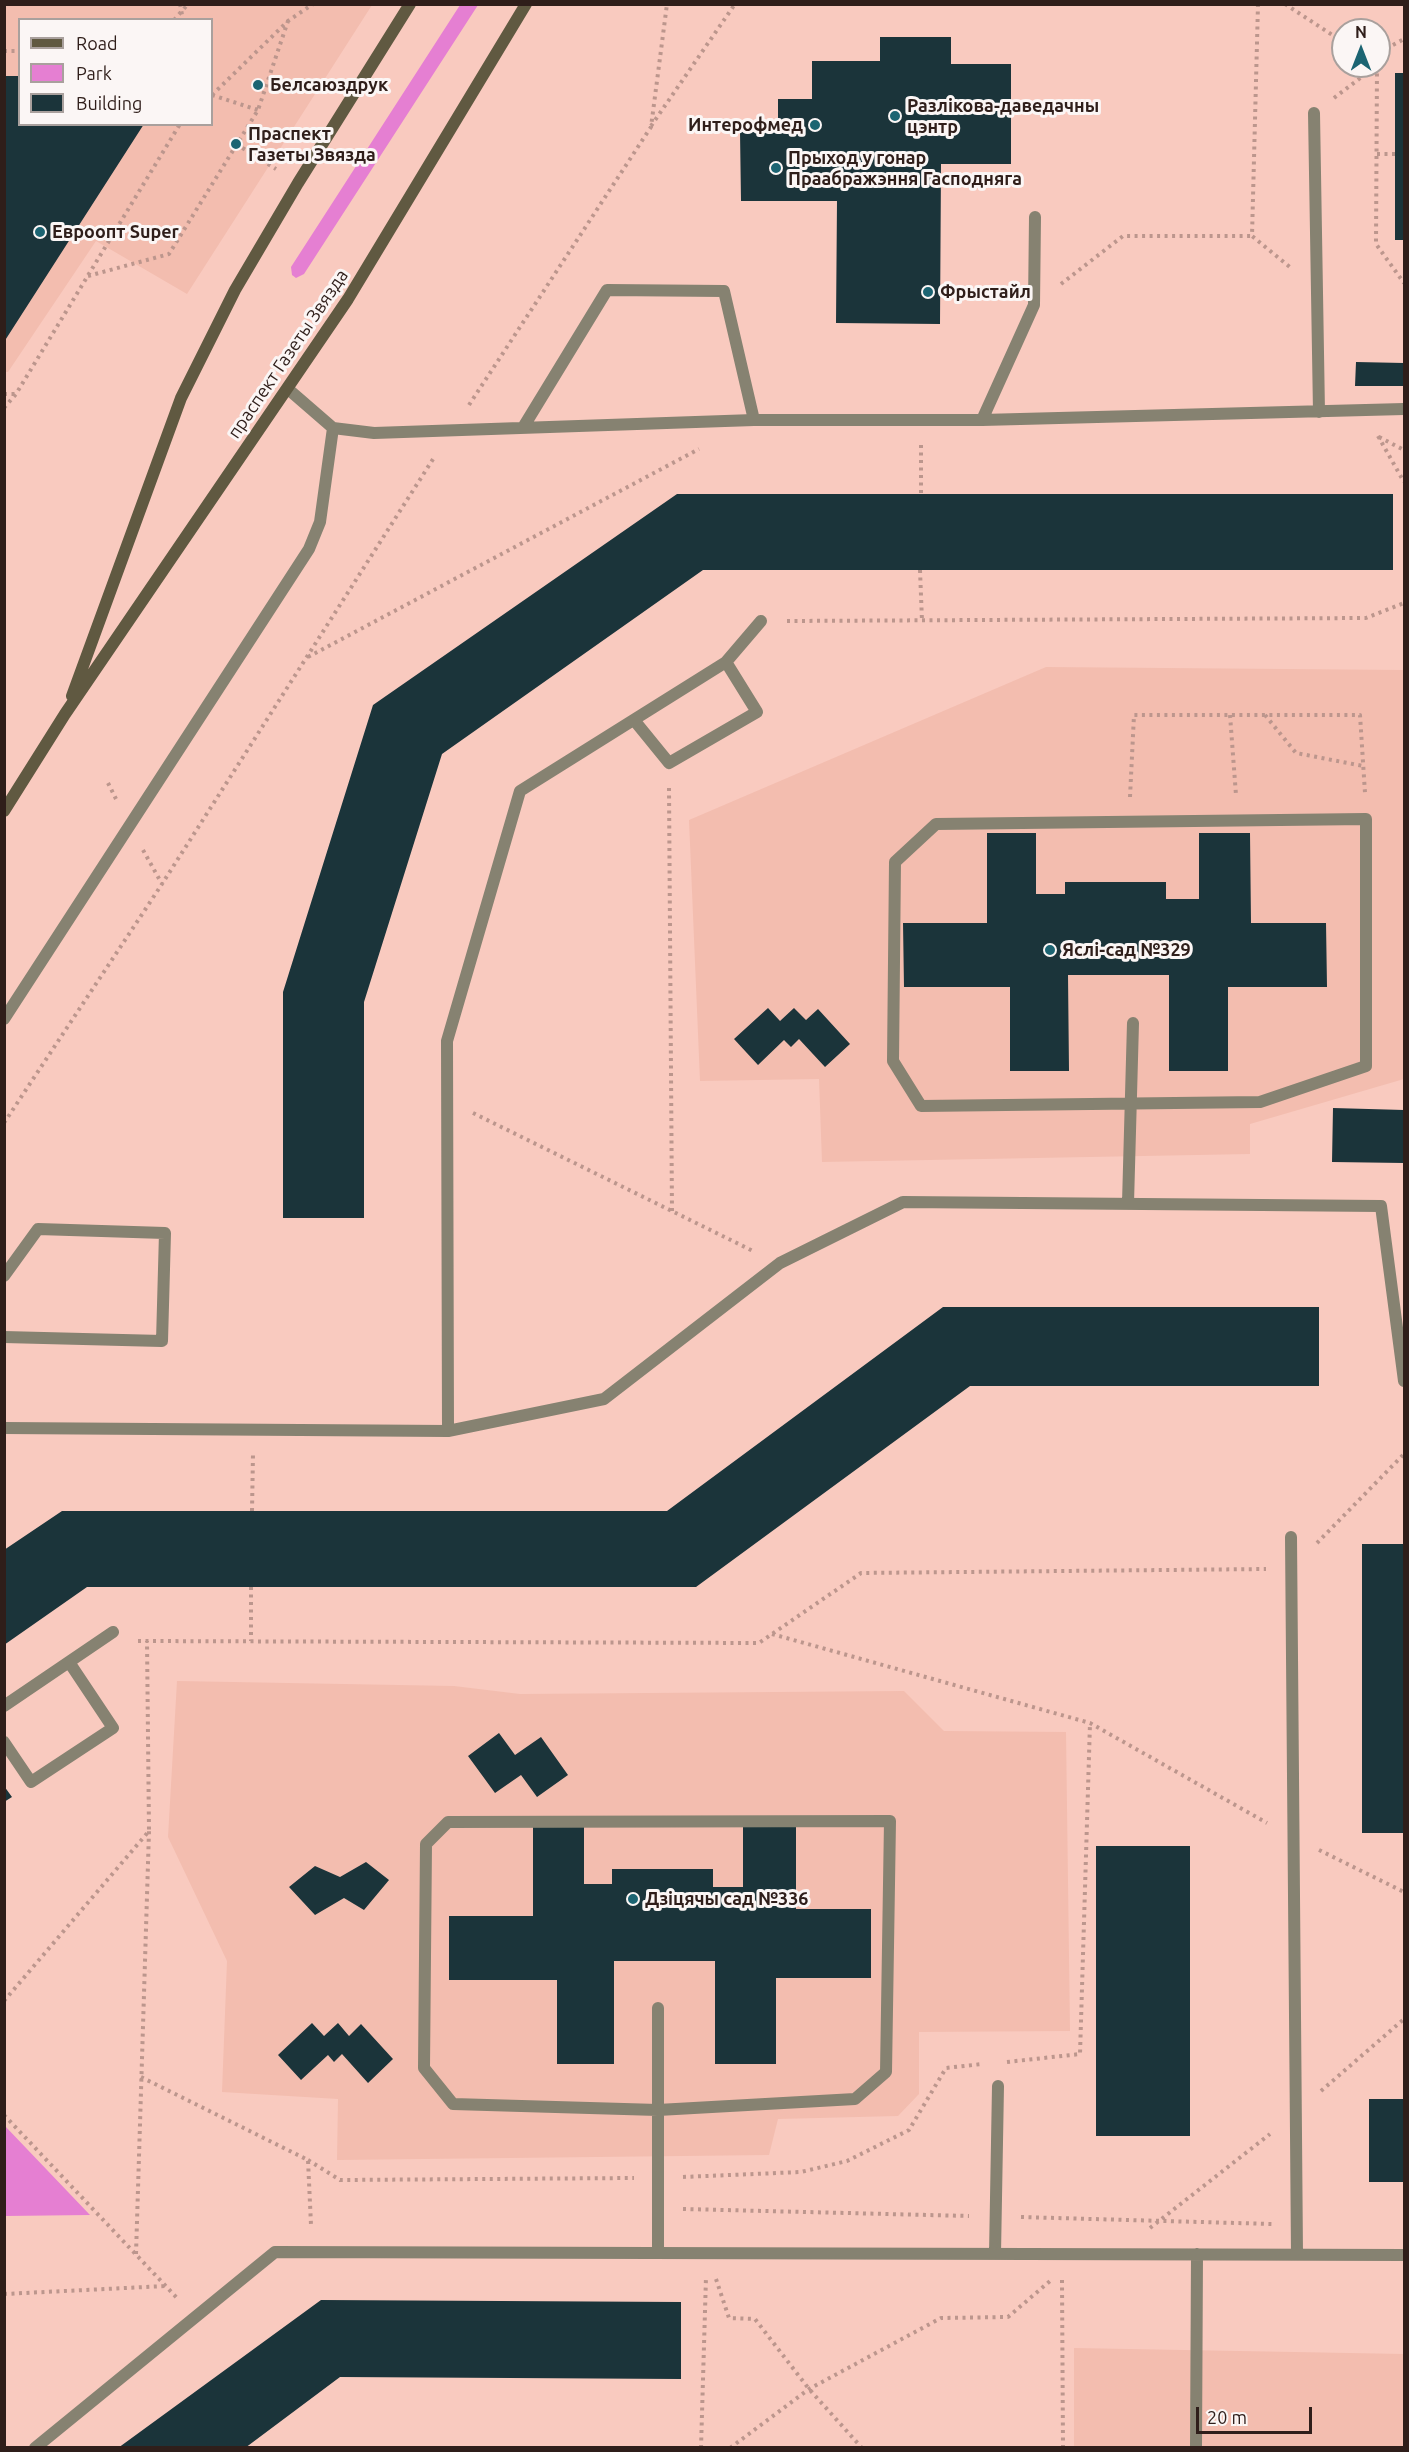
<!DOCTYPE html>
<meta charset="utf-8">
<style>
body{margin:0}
#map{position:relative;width:1409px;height:2452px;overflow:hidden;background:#f9cabf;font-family:Ubuntu,sans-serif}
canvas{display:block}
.frame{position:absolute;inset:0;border:6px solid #2f1e1a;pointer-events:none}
.legend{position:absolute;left:18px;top:18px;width:195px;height:108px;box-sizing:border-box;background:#fbf6f5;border:2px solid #a9a09d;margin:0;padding:8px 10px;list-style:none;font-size:18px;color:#2f1e1a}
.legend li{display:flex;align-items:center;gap:12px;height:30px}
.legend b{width:30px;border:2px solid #a9a09d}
.north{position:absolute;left:1331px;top:18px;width:60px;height:60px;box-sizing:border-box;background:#fbf6f5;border:2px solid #a9a09d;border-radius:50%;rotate:0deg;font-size:16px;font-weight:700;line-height:24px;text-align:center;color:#2f1e1a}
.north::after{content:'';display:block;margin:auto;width:21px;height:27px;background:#1c6472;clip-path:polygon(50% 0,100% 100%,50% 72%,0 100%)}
.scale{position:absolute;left:1196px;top:2407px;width:116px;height:27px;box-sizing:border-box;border:3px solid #2f1e1a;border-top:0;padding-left:8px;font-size:18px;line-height:21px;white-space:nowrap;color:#2f1e1a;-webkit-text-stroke:4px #fbf6f5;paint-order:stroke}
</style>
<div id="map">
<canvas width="1409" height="2452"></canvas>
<div class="frame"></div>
<ul class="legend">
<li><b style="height:8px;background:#605941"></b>Road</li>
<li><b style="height:16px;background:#e57fd2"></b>Park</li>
<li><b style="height:16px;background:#1b343a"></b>Building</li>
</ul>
<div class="north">N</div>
<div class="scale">20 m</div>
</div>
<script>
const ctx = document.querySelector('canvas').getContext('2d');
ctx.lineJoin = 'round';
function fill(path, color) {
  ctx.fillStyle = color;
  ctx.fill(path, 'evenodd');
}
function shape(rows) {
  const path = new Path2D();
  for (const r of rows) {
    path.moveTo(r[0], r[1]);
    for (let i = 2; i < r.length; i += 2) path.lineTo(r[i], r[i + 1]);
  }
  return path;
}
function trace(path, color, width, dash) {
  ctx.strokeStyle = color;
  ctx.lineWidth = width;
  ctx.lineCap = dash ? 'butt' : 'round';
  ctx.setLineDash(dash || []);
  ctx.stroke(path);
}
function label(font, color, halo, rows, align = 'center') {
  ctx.font = font + ' Ubuntu,sans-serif';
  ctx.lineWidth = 6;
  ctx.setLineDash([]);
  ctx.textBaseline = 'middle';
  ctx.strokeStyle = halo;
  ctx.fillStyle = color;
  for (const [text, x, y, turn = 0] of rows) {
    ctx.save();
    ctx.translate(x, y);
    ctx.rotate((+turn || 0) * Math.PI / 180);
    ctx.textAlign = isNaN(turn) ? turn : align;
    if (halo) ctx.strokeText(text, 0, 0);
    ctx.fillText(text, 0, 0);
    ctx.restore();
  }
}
fill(shape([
 [5,5,372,5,187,294,96,241,8,372,5,372],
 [20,20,212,20,212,124,20,124],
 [1046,667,1404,670,1404,1079,1250,1124,1250,1154,822,1162,819,1079,700,1081,689,820],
 [177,1681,454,1686,520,1694,904,1691,944,1731,1066,1732,1070,2031,919,2032,919,2094,898,2116,778,2119,769,2155,337,2160,338,2099,222,2092,227,1961,168,1837],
 [1074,2348,1404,2354,1404,2447,1074,2447]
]), '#f3bdaf');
fill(shape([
 [460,5,478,5,304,274,296,278,292,275,291,267],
 [5,2126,90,2215,5,2216]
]), '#e57fd2');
fill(shape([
 [880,37,951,37,951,64,1011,64,1011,164,941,164,940,324,836,323,837,201,741,201,740,132,778,132,778,99,812,99,812,61,880,61],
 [1395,73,1404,73,1404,240,1395,240],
 [4,76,20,76,20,124,144,124,4,342],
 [1356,362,1404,363,1404,386,1355,386],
 [677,494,1393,494,1393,570,703,570,442,754,364,1002,364,1218,283,1218,283,992,373,705],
 [987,833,1036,833,1036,894,1065,894,1065,882,1166,882,1166,899,1199,899,1199,833,1250,833,1251,923,1326,923,1327,987,1228,987,1228,1071,1169,1071,1169,975,1068,975,1069,1071,1010,1071,1010,987,904,987,903,923,987,923],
 [768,1008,780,1021,794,1008,806,1020,818,1009,850,1044,825,1067,799,1039,791,1047,784,1040,758,1065,734,1039],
 [1333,1108,1404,1110,1404,1163,1332,1162],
 [943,1307,1319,1307,1319,1386,970,1386,696,1587,87,1587,4,1645,4,1550,62,1511,667,1511],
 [1362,1544,1404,1544,1404,1833,1362,1833],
 [499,1733,515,1755,541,1737,568,1775,537,1797,521,1775,495,1793,468,1756],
 [4,1786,12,1797,4,1802],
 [533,1826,584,1826,584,1884,612,1884,612,1869,713,1869,713,1887,743,1887,743,1826,796,1826,796,1909,871,1909,871,1978,776,1978,776,2064,715,2064,715,1961,614,1961,614,2064,557,2064,557,1980,449,1980,449,1916,533,1916],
 [1096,1846,1190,1846,1190,2136,1096,2136],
 [366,1862,389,1880,364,1910,344,1898,315,1915,289,1887,315,1866,340,1877],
 [312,2023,324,2036,338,2023,349,2036,361,2024,393,2059,368,2083,342,2054,334,2062,328,2055,301,2080,278,2055],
 [1369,2099,1404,2099,1404,2182,1369,2182],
 [321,2300,681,2302,681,2379,340,2377,245,2448,118,2448]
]), '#1b343a');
trace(shape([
 [180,4,183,20],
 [1258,4,1252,236,1291,268],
 [1285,4,1343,42],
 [174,20,188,4],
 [4,51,20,51],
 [1379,62,1389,47,1404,39],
 [1377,66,1376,244,1404,283],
 [212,95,288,21,313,4],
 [212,95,258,110],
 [1334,98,1376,66],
 [651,126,735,4],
 [236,144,276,169],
 [1377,154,1395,154],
 [88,276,169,254,258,110,288,21],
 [1061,284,1123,236,1252,236],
 [4,394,16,394],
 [469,405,651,127,667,4],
 [4,408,16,394,180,124],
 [1378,436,1404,482],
 [1379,437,1404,450],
 [921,445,921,494],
 [920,570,922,621],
 [787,621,1366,618,1404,603],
 [308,657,699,449],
 [1230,715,1236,795],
 [1265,715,1296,753,1363,766],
 [108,783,116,799],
 [669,788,672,1213],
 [1130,797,1134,715,1360,715,1365,793],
 [143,850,162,884],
 [473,1113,755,1252],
 [4,1123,162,884,435,456],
 [252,1511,253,1454],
 [1317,1543,1404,1454],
 [251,1587,251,1641],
 [772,1634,1090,1723,1267,1823],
 [138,1641,759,1643,861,1573,1266,1569],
 [1319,1850,1404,1892],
 [4,2001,149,1831,147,1641],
 [1007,2062,1080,2054,1090,1723],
 [141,2077,308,2160,311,2225],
 [1321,2091,1404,2019],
 [4,2115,178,2299],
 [308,2160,340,2180,634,2178],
 [683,2177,801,2172,847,2161,909,2130,946,2068,982,2064],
 [683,2209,969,2216],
 [1021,2217,1272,2224],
 [1150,2228,1270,2134],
 [136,2254,149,1831],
 [716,2279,729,2318,755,2319,809,2389,862,2448],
 [1062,2280,1063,2448],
 [4,2294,165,2286],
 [701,2448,706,2277],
 [730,2448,809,2389,941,2318,1008,2317,1050,2281]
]), '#bc968d', 4, [3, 4.5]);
trace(shape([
 [1314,113,1319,412],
 [288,389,333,428,374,433,754,420,982,420,1404,409],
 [982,420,1034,305,1035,217],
 [524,426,607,290,724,291,754,420],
 [634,720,669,763,757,712,726,662],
 [1366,819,1366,1066,1260,1102,921,1106,893,1061,895,862,936,824,1366,819],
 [4,1019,309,549,320,522,333,428],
 [1128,1203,1133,1023],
 [4,1276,38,1229,165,1233,162,1341,4,1337],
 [4,1428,448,1431,604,1399,780,1263,903,1202,1381,1206,1404,1381],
 [448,1431,447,1041,520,791,726,662,761,621],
 [1291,1537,1297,2254],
 [4,1706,113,1632],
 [4,1742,31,1782,113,1728,69,1662],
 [890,1821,886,2072,855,2099,658,2110,453,2104,424,2068,426,1844,448,1822,890,1821],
 [658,2008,658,2253],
 [995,2254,998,2086],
 [35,2448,275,2252,1404,2255],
 [1196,2448,1197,2254]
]), '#868271', 12);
trace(shape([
 [72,696,181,398,235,290,298,183,410,4],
 [4,811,65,714,348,299,526,4]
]), '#605941', 12);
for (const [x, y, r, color] of [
 [258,85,6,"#1c6472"],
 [895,116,6,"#1c6472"],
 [815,125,6,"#1c6472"],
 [236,144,6,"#1c6472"],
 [776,168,6,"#1c6472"],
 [40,232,6,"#1c6472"],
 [928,292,6,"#1c6472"],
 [1050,950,6,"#1c6472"],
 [633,1899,6,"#1c6472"]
]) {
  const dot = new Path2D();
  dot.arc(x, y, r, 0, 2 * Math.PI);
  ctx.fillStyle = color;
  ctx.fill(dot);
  trace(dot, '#fbf6f5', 2);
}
label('bold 18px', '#2f1e1a', '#fbf6f5', [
 ["Белсаюздрук",270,85],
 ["Разлікова-даведачны",907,106],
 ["цэнтр",907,127],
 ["Интерофмед",803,125,"right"],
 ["Праспект",248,134],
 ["Газеты Звязда",248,155],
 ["Прыход у гонар",788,158],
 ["Праабражэння Гасподняга",788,179],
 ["Евроопт Super",52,232],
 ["Фрыстайл",940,292],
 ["Яслі-сад №329",1062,950],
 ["Дзіцячы сад №336",645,1899]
], 'left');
label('18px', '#2f1e1a', '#fbf6f5', [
 ["праспект Газеты Звязда",288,354,-56]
]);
</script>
